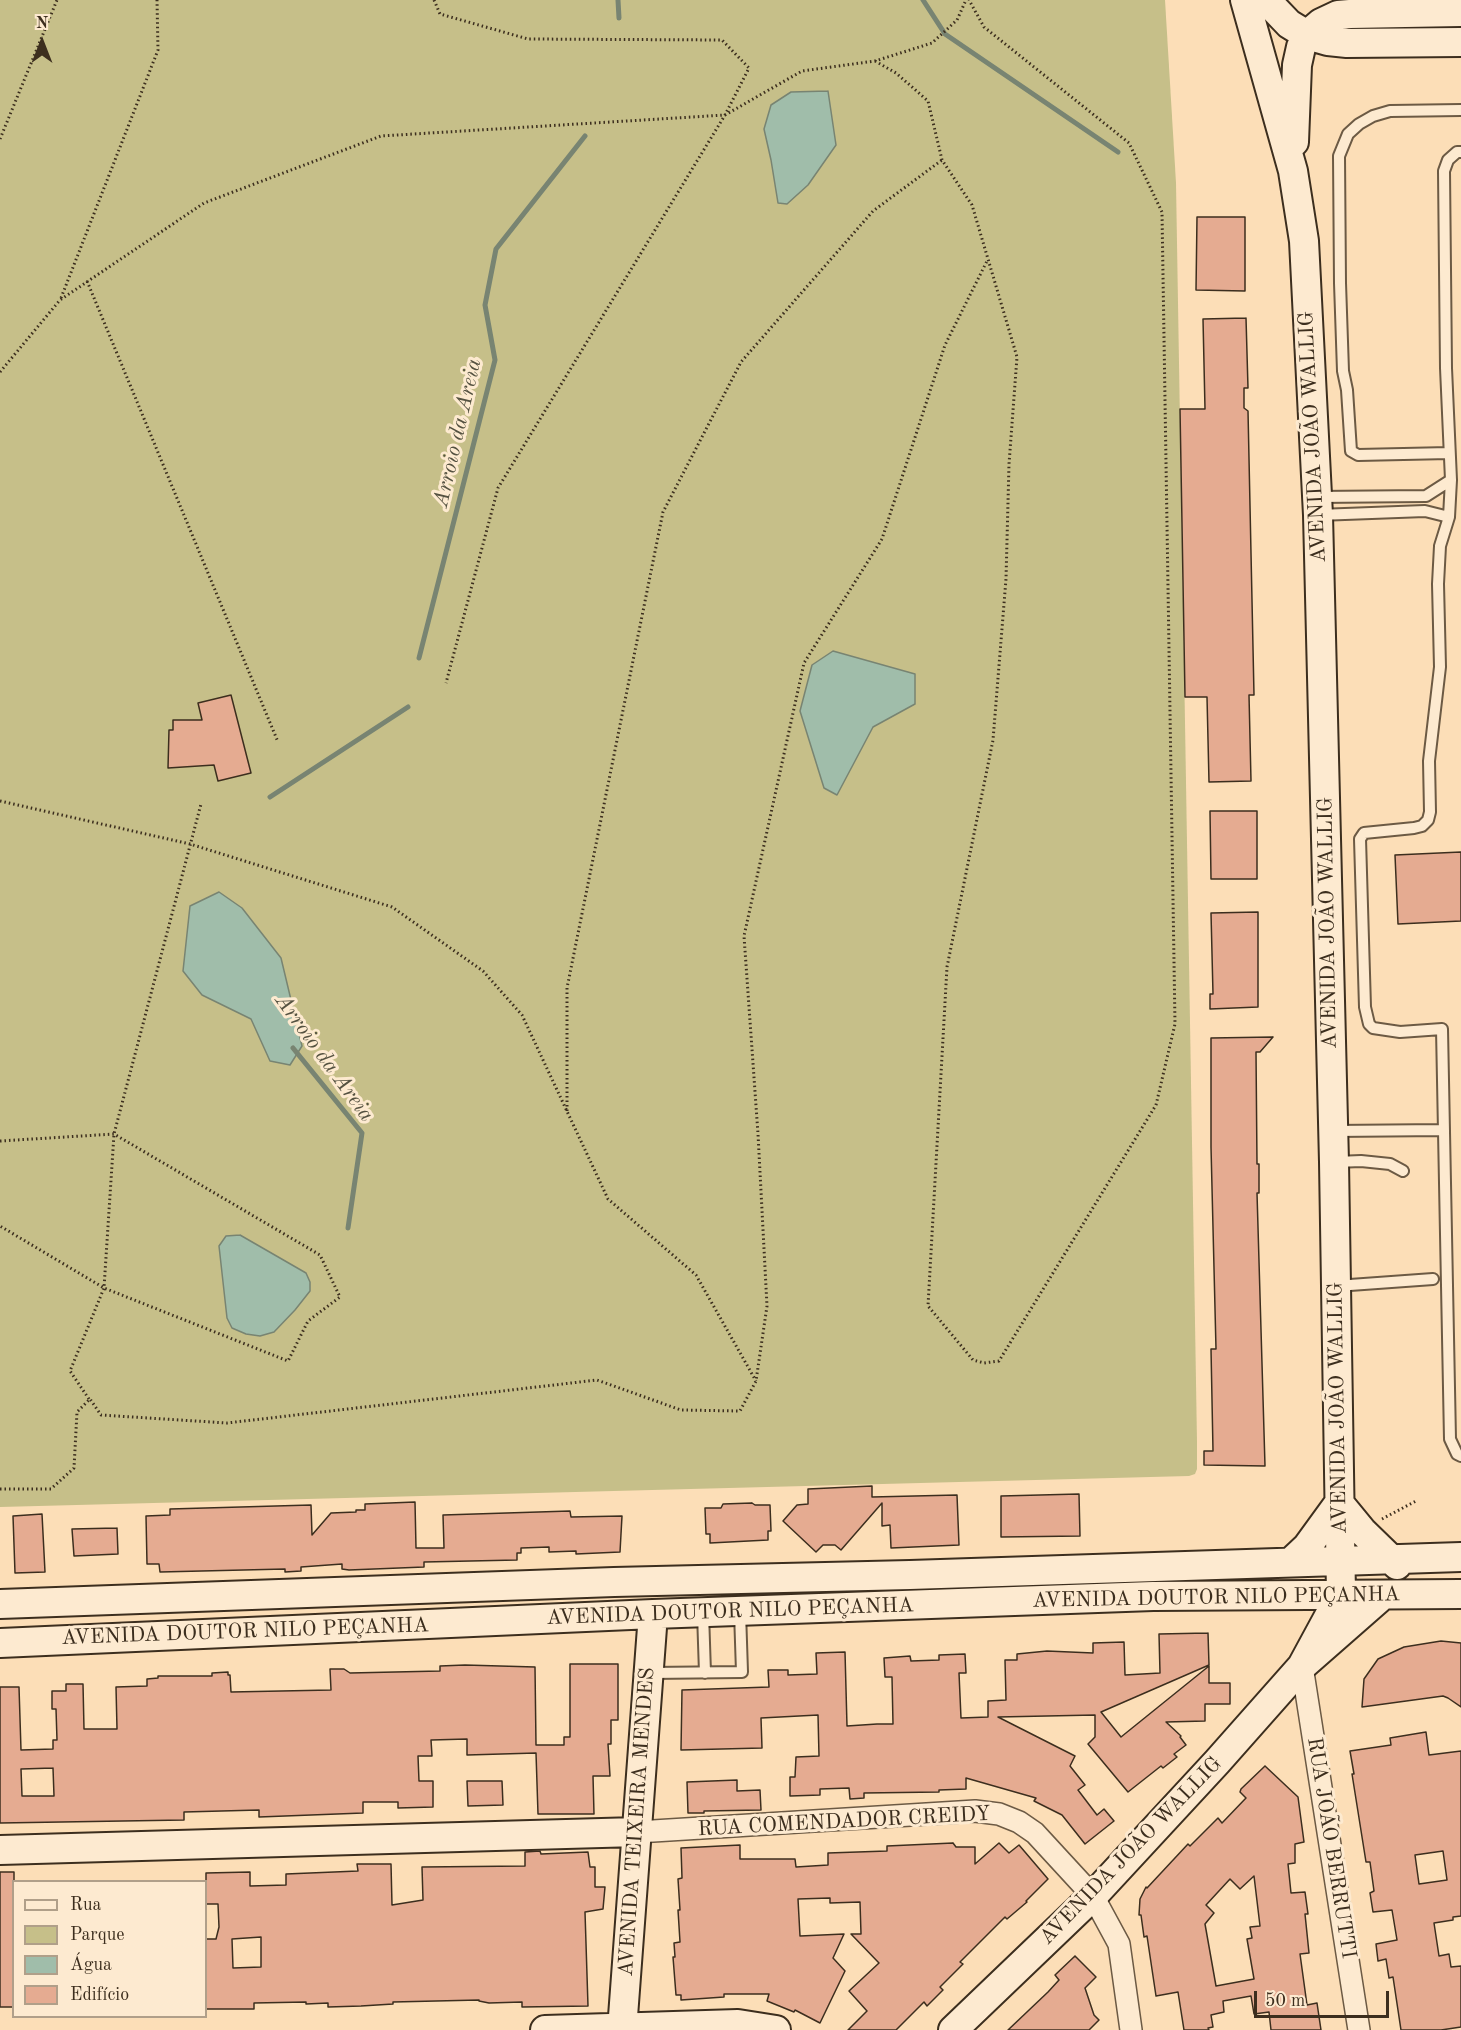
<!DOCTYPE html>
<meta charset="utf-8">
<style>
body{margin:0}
#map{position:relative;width:1461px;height:2030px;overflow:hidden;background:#fcdeb7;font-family:"Old Standard TT",serif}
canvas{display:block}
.legend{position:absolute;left:12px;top:1880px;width:195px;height:138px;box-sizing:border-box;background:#fdead0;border:2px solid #b09f89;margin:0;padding:8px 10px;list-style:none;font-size:18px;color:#3c2e1e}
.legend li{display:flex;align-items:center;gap:12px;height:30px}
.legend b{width:30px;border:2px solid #b09f89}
.north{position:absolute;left:12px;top:12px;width:60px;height:60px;-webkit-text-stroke:4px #fdead0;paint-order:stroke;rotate:0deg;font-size:16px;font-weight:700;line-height:24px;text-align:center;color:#3c2e1e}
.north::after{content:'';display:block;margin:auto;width:21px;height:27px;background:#3c2e1e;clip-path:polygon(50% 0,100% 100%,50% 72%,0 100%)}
.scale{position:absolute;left:1254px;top:1991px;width:135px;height:27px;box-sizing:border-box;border:3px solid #3c2e1e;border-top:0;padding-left:8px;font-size:18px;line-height:21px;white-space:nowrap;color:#3c2e1e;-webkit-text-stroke:4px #fdead0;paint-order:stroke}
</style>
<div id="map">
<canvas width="1461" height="2030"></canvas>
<ul class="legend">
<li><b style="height:8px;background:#fdead0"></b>Rua</li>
<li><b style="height:16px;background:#c6bf89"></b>Parque</li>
<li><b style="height:16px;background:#a0bdaa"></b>Água</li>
<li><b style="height:16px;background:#e5ab91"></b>Edifício</li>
</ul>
<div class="north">N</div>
<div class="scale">50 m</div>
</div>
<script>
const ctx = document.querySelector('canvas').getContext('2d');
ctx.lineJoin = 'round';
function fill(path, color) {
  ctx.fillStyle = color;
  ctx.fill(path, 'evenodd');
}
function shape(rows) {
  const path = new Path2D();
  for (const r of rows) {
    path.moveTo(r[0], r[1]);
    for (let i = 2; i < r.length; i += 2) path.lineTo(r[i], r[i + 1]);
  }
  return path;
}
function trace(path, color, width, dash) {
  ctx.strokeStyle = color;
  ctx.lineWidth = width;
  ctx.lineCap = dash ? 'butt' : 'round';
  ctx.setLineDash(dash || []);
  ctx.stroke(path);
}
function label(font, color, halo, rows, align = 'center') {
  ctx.font = font + ' "Old Standard TT",serif';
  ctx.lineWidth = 6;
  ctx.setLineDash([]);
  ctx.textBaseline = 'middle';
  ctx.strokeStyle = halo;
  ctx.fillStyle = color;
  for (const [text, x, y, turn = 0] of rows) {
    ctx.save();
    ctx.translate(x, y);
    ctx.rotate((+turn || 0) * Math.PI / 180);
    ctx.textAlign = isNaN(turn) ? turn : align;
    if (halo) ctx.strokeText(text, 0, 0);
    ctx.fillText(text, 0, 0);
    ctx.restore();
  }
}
fill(shape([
 [0,0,1165,0,1176,183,1197,1442,1197,1469,1195,1474,1189,1476,0,1507]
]), '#c6bf89');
const water = shape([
 [828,91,836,145,808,185,787,204,778,203,771,160,764,129,771,105,791,92,828,91],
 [833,651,915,674,915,704,873,727,837,795,824,788,800,711,812,665,833,651],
 [219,892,242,908,281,958,302,1046,290,1065,270,1061,251,1019,202,995,183,971,190,906,219,892],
 [240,1235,306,1273,310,1282,310,1291,295,1310,274,1332,260,1336,246,1334,232,1328,227,1318,219,1246,226,1236,240,1235]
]);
fill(water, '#a0bdaa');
trace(water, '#788472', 1.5);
trace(shape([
 [618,0,619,18],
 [923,0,945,34,1118,152],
 [419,658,495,360,485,305,496,249,585,136],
 [270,797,408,707],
 [293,1048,362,1133,348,1228]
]), '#788472', 5);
const building = shape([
 [1197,217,1245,217,1245,291,1196,290,1197,217],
 [1246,318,1248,388,1244,388,1244,408,1248,411,1254,695,1249,695,1251,781,1209,782,1207,697,1185,697,1180,409,1205,409,1203,319,1246,318],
 [231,695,251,773,218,781,214,765,168,768,169,730,173,730,173,720,202,720,198,703,231,695],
 [1210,811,1257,811,1257,879,1211,879,1210,811],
 [1461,852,1461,921,1398,924,1395,855,1461,852],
 [1258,912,1258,1007,1210,1009,1210,994,1213,994,1211,913,1258,912],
 [1273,1037,1260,1052,1256,1052,1257,1164,1259,1164,1259,1193,1257,1193,1265,1466,1204,1465,1204,1451,1213,1451,1211,1349,1216,1349,1211,1147,1211,1038,1273,1037],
 [872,1486,872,1497,957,1495,959,1545,891,1548,890,1525,882,1526,882,1503,841,1550,835,1545,823,1545,816,1552,783,1521,797,1505,808,1504,808,1489,872,1486],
 [1079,1494,1080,1536,1001,1537,1001,1496,1079,1494],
 [415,1502,416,1548,444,1548,443,1515,570,1511,571,1517,622,1516,620,1552,576,1554,576,1551,549,1552,549,1547,521,1548,521,1553,517,1553,517,1560,424,1562,424,1567,349,1570,342,1569,342,1564,301,1567,301,1571,285,1572,285,1569,160,1572,159,1564,147,1564,146,1516,170,1515,170,1509,311,1505,312,1535,331,1513,356,1512,356,1510,365,1510,365,1504,415,1502],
 [752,1503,755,1505,770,1505,771,1531,768,1531,768,1540,710,1543,710,1534,706,1534,705,1508,721,1508,723,1504,752,1503],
 [42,1514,45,1572,15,1573,13,1516,42,1514],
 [117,1528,118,1554,74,1556,72,1529,117,1528],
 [1208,1633,1209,1665,1101,1712,1121,1737,1209,1666,1209,1683,1230,1683,1230,1704,1205,1704,1205,1721,1166,1722,1181,1736,1180,1737,1186,1745,1174,1754,1177,1757,1163,1768,1161,1766,1128,1792,1088,1744,1095,1737,1095,1715,998,1717,1075,1756,1070,1766,1085,1785,1078,1790,1097,1815,1104,1809,1114,1821,1085,1844,1062,1815,1034,1801,1036,1798,966,1778,966,1789,939,1790,939,1792,864,1793,864,1798,850,1799,849,1788,820,1789,820,1795,790,1796,790,1777,795,1777,796,1757,819,1756,818,1715,761,1718,762,1748,681,1750,682,1690,769,1687,768,1670,788,1670,788,1675,817,1674,816,1653,845,1652,847,1726,877,1724,893,1724,892,1677,885,1677,884,1658,910,1656,911,1661,939,1660,939,1655,965,1654,966,1673,959,1673,961,1718,988,1717,988,1701,1006,1700,1005,1660,1017,1660,1017,1654,1047,1651,1093,1653,1093,1643,1124,1642,1125,1675,1160,1673,1159,1634,1208,1633],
 [1441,1641,1461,1643,1461,1707,1448,1698,1443,1696,1362,1707,1364,1679,1378,1659,1404,1647,1441,1641],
 [570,1664,618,1664,618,1720,611,1720,611,1744,608,1744,610,1776,593,1776,594,1814,538,1814,536,1753,467,1755,467,1739,431,1740,432,1756,418,1756,419,1781,433,1781,433,1807,398,1808,398,1802,363,1802,363,1813,259,1817,259,1810,184,1812,184,1820,0,1823,0,1687,19,1687,21,1750,53,1749,53,1740,57,1740,56,1709,52,1709,52,1691,66,1691,66,1684,83,1684,84,1729,117,1729,116,1687,147,1686,147,1679,158,1678,158,1676,212,1676,212,1673,228,1672,228,1675,230,1675,231,1692,331,1690,330,1669,344,1669,350,1673,440,1671,440,1666,465,1665,535,1667,536,1745,564,1745,564,1737,570,1737,570,1664],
 [53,1768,54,1796,22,1796,21,1769,53,1768],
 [1426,1732,1429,1755,1461,1751,1461,1916,1453,1917,1453,1920,1434,1923,1439,1956,1449,1954,1451,1967,1461,1966,1461,2027,1441,2030,1401,2030,1393,1977,1389,1978,1386,1959,1378,1961,1376,1944,1397,1940,1392,1910,1373,1912,1370,1893,1374,1891,1370,1862,1366,1862,1352,1774,1354,1774,1350,1751,1391,1745,1390,1738,1426,1732],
 [1443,1851,1447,1880,1419,1884,1415,1855,1443,1851],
 [1265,1766,1298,1797,1304,1842,1295,1844,1295,1863,1288,1864,1291,1893,1305,1892,1308,1914,1305,1914,1309,1953,1300,1954,1307,2005,1317,2003,1321,2030,1271,2030,1269,2012,1254,2014,1251,1996,1223,2001,1224,2012,1211,2015,1213,2027,1208,2028,1209,2030,1184,2030,1178,1992,1156,1996,1147,1936,1144,1937,1141,1915,1139,1915,1140,1899,1146,1887,1147,1888,1188,1844,1190,1846,1218,1818,1222,1823,1246,1798,1240,1792,1241,1789,1265,1766],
 [1254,1876,1260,1926,1250,1927,1252,1938,1247,1939,1254,1979,1216,1986,1205,1924,1214,1913,1206,1905,1230,1879,1240,1889,1254,1876],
 [737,1780,737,1791,760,1790,761,1810,704,1811,704,1813,688,1813,687,1782,737,1780],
 [467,1781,502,1781,503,1805,468,1806,467,1781],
 [953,1843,956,1847,975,1847,975,1864,999,1843,1009,1853,1019,1845,1048,1879,1026,1901,1027,1902,1007,1919,1005,1917,960,1962,963,1964,940,1987,943,1990,927,2006,924,2002,896,2030,848,2030,867,2011,849,1991,879,1963,851,1934,861,1934,860,1902,830,1903,830,1898,798,1899,800,1936,844,1934,833,1958,845,1971,820,2023,795,2010,794,2012,767,2001,769,1994,724,1994,724,1997,681,2000,681,1995,676,1995,673,1957,675,1957,674,1943,680,1942,678,1910,680,1910,678,1879,682,1878,681,1848,740,1845,740,1859,795,1859,796,1867,828,1865,828,1853,887,1851,887,1846,953,1843],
 [540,1851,541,1854,588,1852,590,1867,595,1867,595,1887,605,1887,603,1909,585,1912,588,2006,522,2007,522,2002,489,2003,479,2001,479,2000,393,2002,393,2004,361,2006,328,2007,328,2003,306,2004,306,2002,254,2003,254,2009,206,2009,206,1939,216,1939,219,1927,218,1904,206,1904,206,1873,250,1872,250,1886,286,1885,286,1874,358,1871,357,1864,391,1864,392,1905,423,1900,422,1867,525,1866,525,1852,540,1851],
 [261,1937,261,1967,233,1968,232,1939,261,1937],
 [0,1872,14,1872,14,2007,0,2007,0,1872],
 [1075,1956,1096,1977,1085,1988,1094,2015,1099,2020,1089,2030,1008,2030,1048,1992,1059,1980,1055,1975,1075,1956]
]);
fill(building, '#e5ab91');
trace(building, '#3c2e1e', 1.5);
const lane = shape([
 [1461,152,1457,152,1448,160,1444,171,1446,368,1451,480,1449,517,1440,546,1438,584,1440,667,1429,761,1430,812,1428,820,1422,826,1414,828,1364,833,1360,839,1365,1007,1369,1024,1373,1028,1400,1032,1442,1029,1450,1439,1457,1454,1461,1456],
 [1449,453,1358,455,1351,451,1347,390,1343,371,1340,283,1339,156,1348,134,1359,124,1373,116,1390,111,1461,110],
 [1317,497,1426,496,1451,480],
 [1318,515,1425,511,1449,517],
 [1333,1131,1444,1130],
 [1336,1162,1361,1161,1390,1164,1403,1171],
 [1336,1286,1433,1279],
 [703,1613,705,1673],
 [650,1673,742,1672,740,1612]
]);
const street = shape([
 [1302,1666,1359,2030],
 [637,1832,975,1811,999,1814,1019,1822,1035,1833,1093,1896,1119,1944,1131,2030]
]);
const secondary = shape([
 [1245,0,1293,171,1304,241,1318,515,1334,1162,1341,1594,1302,1666],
 [1266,0,1289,24,1307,35,1328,41,1347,43,1461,42],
 [1294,142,1297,65,1301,47,1307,35,1321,23,1338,15,1350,14,1461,12],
 [1339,1503,1362,1531,1397,1565],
 [1291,1562,1307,1547,1339,1503],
 [0,1604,614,1582,910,1575,1461,1557],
 [0,1643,653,1614,1153,1596,1461,1594],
 [0,1850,637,1832],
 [545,2030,738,2024,776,2030],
 [622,2030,653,1614],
 [953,2030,1093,1896,1217,1762,1302,1666,1383,1595]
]);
trace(lane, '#6c5a44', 14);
trace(street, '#6c5a44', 24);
trace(secondary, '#3c2e1e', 32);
trace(shape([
 [434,0,440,14,528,39,722,40,749,68,725,115,498,488,446,683],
 [875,61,896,73,928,101,942,160,972,205,1017,357,1009,464,1006,579,993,740,947,967,928,1306,973,1360,984,1363,999,1361,1156,1105,1175,1024,1162,212,1129,143,984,27,969,0],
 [0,139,57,0],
 [87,281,278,742],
 [61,298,158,50,157,0],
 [0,372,60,300,204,203,381,136,725,115,802,71,875,61,932,43,957,20,966,0],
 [0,801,190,844,392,907,483,971,522,1015,608,1199,696,1275,756,1381],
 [567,1111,567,988,663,512,741,362,873,211,942,160],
 [0,1141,114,1134,320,1255,340,1297,308,1321,288,1361,104,1288,0,1226],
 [89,1399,70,1371,104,1288,114,1134,201,804],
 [0,1489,51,1489,74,1468,77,1412,90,1399,101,1415,227,1423,597,1380,681,1410,740,1411,756,1381,767,1306,758,1134,744,936,804,663,882,539,945,345,987,261],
 [1382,1519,1416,1501]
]), '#3c2e1e', 3, [1.5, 3]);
trace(lane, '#fdead0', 10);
trace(street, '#fdead0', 21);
trace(secondary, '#fdead0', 28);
label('21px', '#3c2e1e', '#fdead0', [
 ["AVENIDA JOÃO WALLIG",1313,437,-93],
 ["AVENIDA JOÃO WALLIG",1328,923,-91],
 ["AVENIDA JOÃO WALLIG",1338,1408,-91],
 ["AVENIDA DOUTOR NILO PEÇANHA",1216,1598,-1],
 ["AVENIDA DOUTOR NILO PEÇANHA",730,1612,-2],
 ["AVENIDA DOUTOR NILO PEÇANHA",245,1632,-2],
 ["AVENIDA TEIXEIRA MENDES",637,1822,-86],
 ["RUA COMENDADOR CREIDY",844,1822,-3],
 ["RUA JOÃO BERRUTTI",1331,1848,81],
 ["AVENIDA JOÃO WALLIG",1131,1851,-46]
]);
label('italic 22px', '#555241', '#fdead0', [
 ["Arroio da Areia",458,433,-77],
 ["Arroio da Areia",324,1058,54]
]);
</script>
